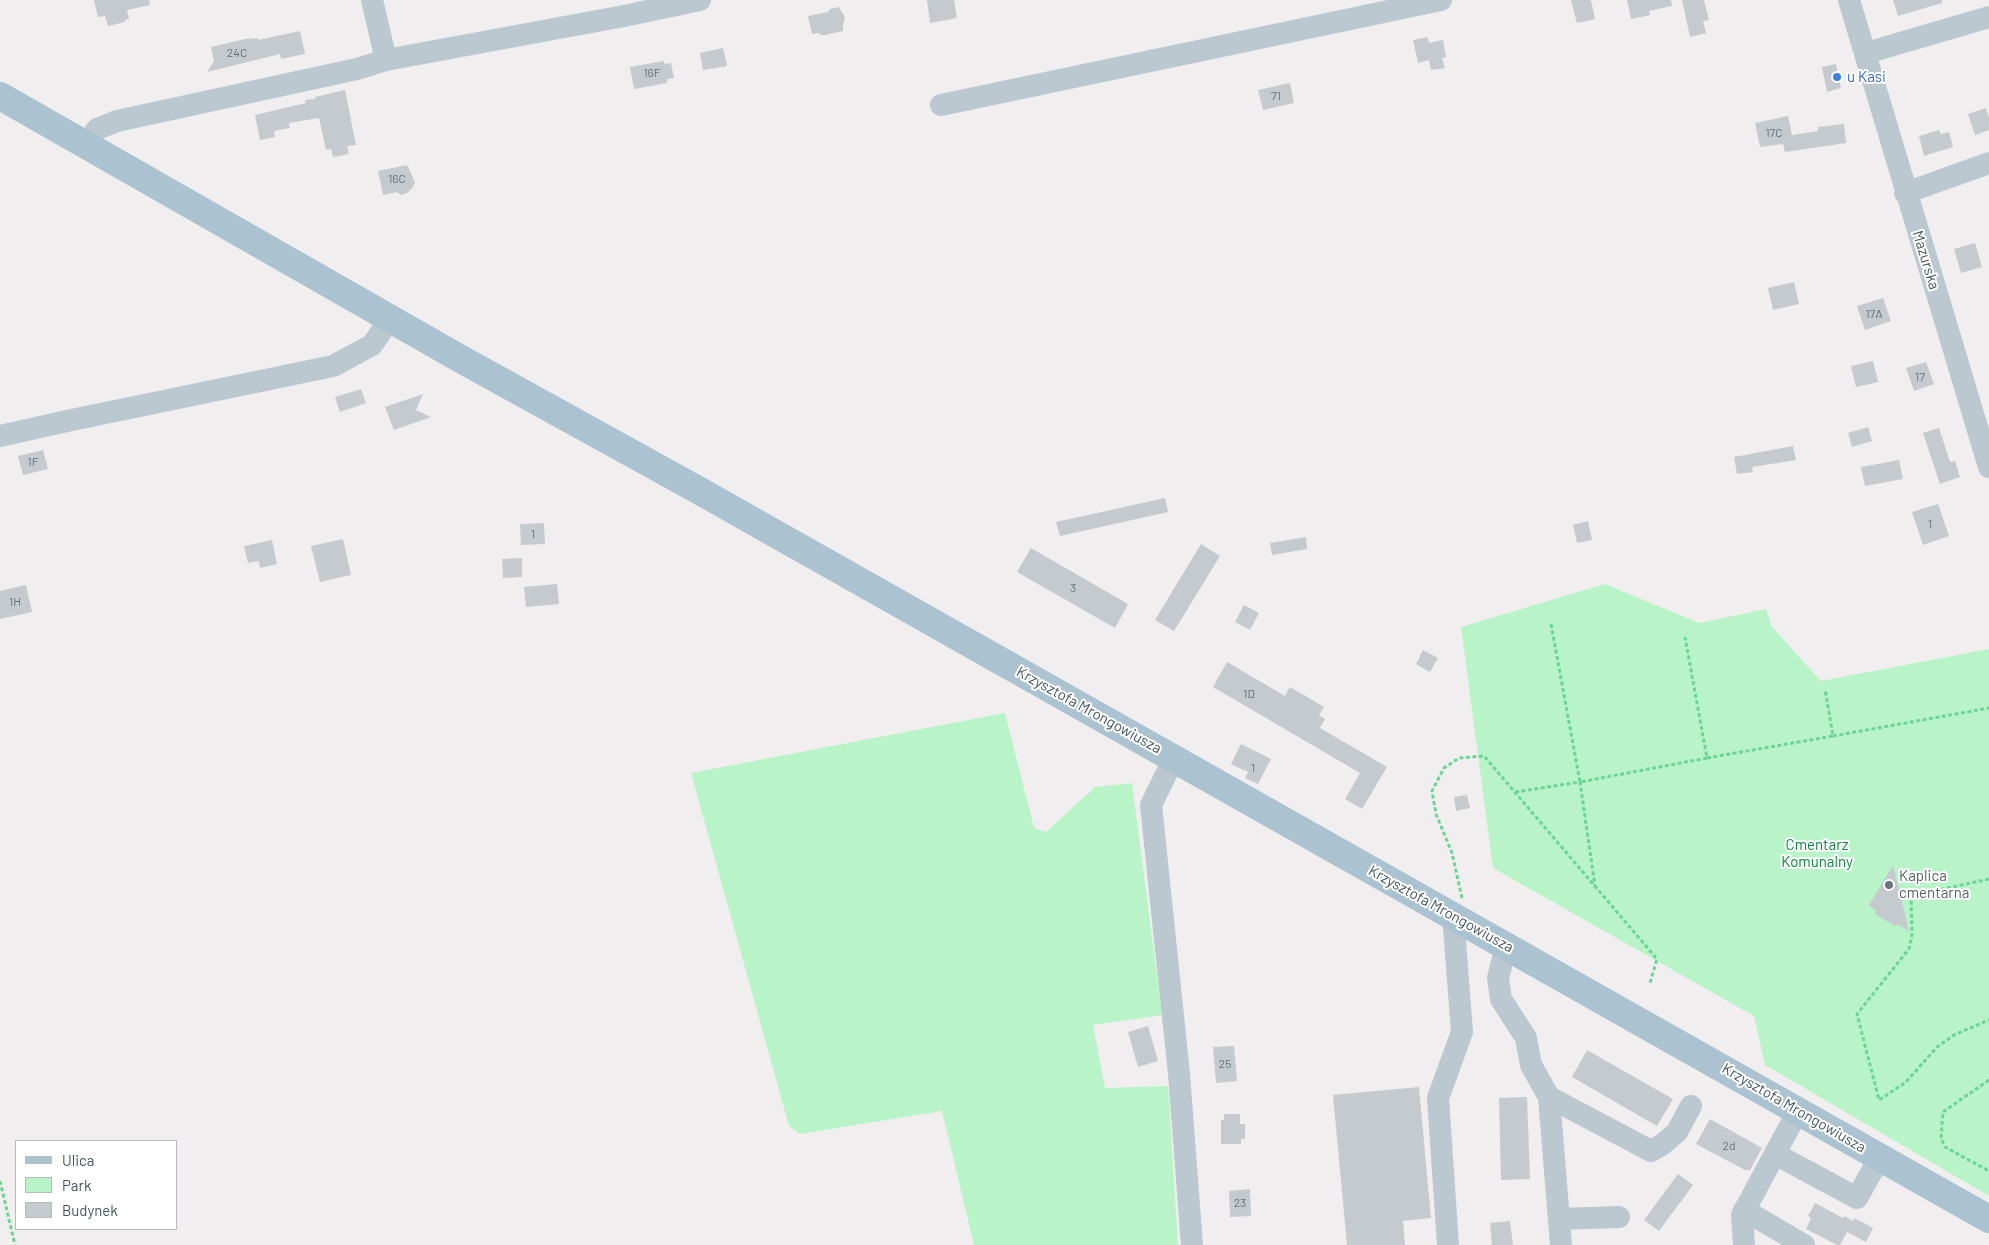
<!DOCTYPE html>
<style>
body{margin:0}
#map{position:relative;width:1989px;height:1245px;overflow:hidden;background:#f1eeef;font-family:Barlow,sans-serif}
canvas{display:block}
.legend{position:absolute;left:15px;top:1140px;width:162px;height:90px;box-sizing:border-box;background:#fff;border:1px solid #b5bbbf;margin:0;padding:6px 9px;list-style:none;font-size:15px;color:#45555e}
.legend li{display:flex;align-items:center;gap:10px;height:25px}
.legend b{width:25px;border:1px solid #b5bbbf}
</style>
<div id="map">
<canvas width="1989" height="1245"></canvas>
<ul class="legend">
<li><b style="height:6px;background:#abc2d0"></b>Ulica</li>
<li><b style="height:14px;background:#b8f4c8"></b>Park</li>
<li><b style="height:14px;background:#c5cacf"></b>Budynek</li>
</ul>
</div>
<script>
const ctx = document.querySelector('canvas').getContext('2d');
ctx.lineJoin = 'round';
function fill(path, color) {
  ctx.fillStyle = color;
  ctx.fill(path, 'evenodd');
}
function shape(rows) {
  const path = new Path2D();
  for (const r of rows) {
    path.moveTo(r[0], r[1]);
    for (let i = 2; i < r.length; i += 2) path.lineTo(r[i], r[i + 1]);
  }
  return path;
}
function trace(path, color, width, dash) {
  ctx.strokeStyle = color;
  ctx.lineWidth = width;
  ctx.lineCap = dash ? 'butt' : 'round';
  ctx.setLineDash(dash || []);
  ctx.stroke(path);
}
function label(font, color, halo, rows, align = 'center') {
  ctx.font = font + ' Barlow,sans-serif';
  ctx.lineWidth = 4;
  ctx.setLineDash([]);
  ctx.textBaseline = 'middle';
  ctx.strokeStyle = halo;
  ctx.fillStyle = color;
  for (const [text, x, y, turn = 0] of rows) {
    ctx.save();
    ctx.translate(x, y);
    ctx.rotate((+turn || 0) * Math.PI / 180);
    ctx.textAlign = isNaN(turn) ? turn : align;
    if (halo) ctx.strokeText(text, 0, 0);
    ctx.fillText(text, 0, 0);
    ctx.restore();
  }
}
fill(shape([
 [1605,584,1699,623,1766,609,1772,627,1821,681,1989,649,1989,1196,1765,1065,1754,1016,1493,868,1461,627],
 [1005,713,1034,828,1046,832,1095,787,1132,783,1162,1015,1093,1025,1105,1088,1168,1086,1178,1245,974,1245,942,1111,800,1134,789,1126,691,773]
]), '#b8f4c8');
fill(shape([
 [94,0,149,0,150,5,127,10,129,19,125,20,125,22,108,26,105,16,98,17],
 [927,0,954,0,957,18,930,23],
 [1571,0,1591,0,1595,19,1577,23],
 [1627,0,1671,0,1672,6,1649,11,1650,15,1631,19],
 [1682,0,1704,0,1709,20,1703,21,1706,33,1690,37],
 [1893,0,1942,0,1942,3,1898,16],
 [839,7,845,18,843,25,843,31,825,35,820,35,820,33,812,34,808,16,828,12,830,9],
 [300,31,305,54,281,59,280,54,207,72,214,61,211,47,245,39,258,38,258,40],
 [1428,37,1429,43,1443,40,1446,57,1442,58,1445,68,1431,70,1429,60,1418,63,1413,40],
 [723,48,727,66,703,70,700,53],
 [664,61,664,64,671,63,674,78,667,79,667,83,634,89,630,67],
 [1836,64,1841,88,1827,92,1822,67],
 [1290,83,1294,103,1263,110,1258,90],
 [345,90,356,145,347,146,349,154,333,157,331,149,326,150,319,118,289,123,290,128,274,131,275,137,260,140,255,115,306,103,305,100,315,99,315,97],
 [1986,108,1989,118,1989,130,1975,135,1968,114],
 [1788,116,1792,135,1818,131,1818,127,1844,124,1846,143,1785,152,1783,144,1760,147,1755,123],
 [1939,130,1941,134,1949,132,1953,147,1924,156,1919,136],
 [407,165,415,182,413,187,407,193,401,195,397,192,383,195,378,171],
 [1975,243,1982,267,1961,273,1954,249],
 [1794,282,1799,304,1773,310,1768,288],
 [1883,298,1891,321,1865,330,1857,306],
 [1873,361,1878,382,1856,387,1851,366],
 [1926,362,1934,384,1914,391,1906,368],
 [361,389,366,403,340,412,335,397],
 [423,394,416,410,431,417,394,430,385,407],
 [1868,427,1872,441,1852,447,1848,433],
 [1939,428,1950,462,1955,461,1960,477,1940,484,1923,433],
 [1793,446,1796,460,1752,467,1753,472,1737,474,1734,457],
 [43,450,48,469,23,475,18,456],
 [1899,460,1903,479,1865,486,1861,467],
 [1165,498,1168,512,1060,536,1056,522],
 [1938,504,1949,536,1923,545,1912,512],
 [1588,521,1592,540,1577,543,1573,525],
 [544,523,545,544,521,545,520,524],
 [1306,537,1307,549,1272,555,1270,543],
 [343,539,351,575,320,582,311,546],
 [272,540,277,564,260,568,259,561,248,563,244,546],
 [1201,544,1220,556,1174,631,1155,620],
 [1031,548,1128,604,1115,628,1017,572],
 [522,558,522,577,503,578,502,559],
 [557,584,559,604,526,607,524,587],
 [26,585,32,612,0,619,0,591],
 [1244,605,1259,613,1250,630,1235,622],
 [1423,650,1438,658,1430,672,1416,664],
 [1227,662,1285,696,1290,687,1324,707,1319,715,1325,719,1320,728,1387,767,1362,809,1345,799,1360,773,1213,687],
 [1241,744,1271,759,1258,784,1245,778,1248,772,1231,764],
 [1467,795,1470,808,1456,811,1454,797],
 [1893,865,1909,931,1897,924,1896,927,1875,914,1876,911,1869,905],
 [1148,1026,1158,1061,1138,1067,1128,1032],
 [1234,1046,1237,1081,1216,1083,1213,1047],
 [1587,1050,1673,1099,1657,1126,1572,1077],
 [1419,1087,1431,1218,1403,1221,1405,1245,1347,1245,1333,1095],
 [1527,1097,1530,1179,1501,1180,1499,1098],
 [1224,1114,1240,1114,1240,1124,1245,1124,1245,1139,1241,1139,1241,1144,1221,1144,1221,1120,1224,1120],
 [1710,1119,1762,1148,1750,1170,1745,1170,1696,1144],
 [1678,1174,1693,1185,1659,1231,1644,1220],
 [1250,1189,1251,1216,1230,1217,1229,1191],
 [1815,1203,1843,1218,1844,1216,1853,1221,1854,1218,1873,1228,1866,1242,1847,1232,1840,1245,1837,1245,1806,1229,1811,1218,1808,1216],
 [1510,1221,1513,1245,1492,1245,1490,1223]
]), '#c5cacf');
trace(shape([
 [1551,624,1580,782,1707,758,1685,637],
 [1833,736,1989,708],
 [1707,758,1833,736,1825,689],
 [1515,792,1580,782,1595,886],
 [1989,879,1911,896,1912,934,1909,949,1857,1014,1879,1100,1906,1082,1937,1047,1954,1035,1989,1020],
 [1462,898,1452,853,1436,814,1432,791,1444,768,1459,758,1484,756,1657,959,1650,983],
 [1989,1080,1943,1112,1941,1138,1945,1147,1989,1171],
 [0,1181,15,1245]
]), '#6cd596', 3, [4, 2.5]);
trace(shape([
 [1849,0,1989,467],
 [1866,53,1989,17],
 [386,60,624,16,700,0],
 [941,105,1441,0],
 [86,144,97,129,117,121,357,69,386,60,372,0],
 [1905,193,1989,163],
 [0,436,67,421,333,366,372,345,390,319],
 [1174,758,1151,805,1179,1074,1192,1245],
 [1506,946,1498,978,1501,999,1526,1038,1531,1065,1549,1097,1561,1245],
 [1549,1097,1651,1151,1663,1144,1677,1132,1691,1106],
 [1775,1154,1857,1198,1880,1157],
 [1744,1210,1804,1245],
 [1559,1219,1619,1217],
 [1448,1245,1438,1098,1462,1032,1453,915],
 [1744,1245,1742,1215,1798,1111]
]), '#bbc8cf', 22);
trace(shape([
 [0,96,459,358,698,490,1989,1219]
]), '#abc2d0', 28);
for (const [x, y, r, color] of [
 [1837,77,5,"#3f7fe0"],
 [1889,885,5,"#6b7280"]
]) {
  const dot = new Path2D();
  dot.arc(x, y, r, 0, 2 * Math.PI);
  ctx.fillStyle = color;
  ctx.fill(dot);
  trace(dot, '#fff', 2);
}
label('12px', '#65727a', null, [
 ["24C",237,53],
 ["16F",652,73],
 ["71",1276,96],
 ["17C",1774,133],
 ["16C",397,179],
 ["17A",1874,314],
 ["17",1920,377],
 ["1F",33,462],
 ["1",1930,524],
 ["1",533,534],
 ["3",1073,588],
 ["1H",15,602],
 ["1D",1249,694],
 ["1",1253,768],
 ["25",1225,1064],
 ["2d",1729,1146],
 ["23",1240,1203]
]);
label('15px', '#366cbe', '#fff', [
 ["u Kasi",1847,77]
], 'left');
label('15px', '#45555e', '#fff', [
 ["Mazurska",1926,260,73],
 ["Krzysztofa Mrongowiusza",1089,710,29],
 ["Krzysztofa Mrongowiusza",1441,909,29],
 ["Krzysztofa Mrongowiusza",1794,1108,30]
]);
label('15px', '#0d873c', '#fff', [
 ["Cmentarz",1817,845],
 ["Komunalny",1817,862]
]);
label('15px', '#5b616d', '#fff', [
 ["Kaplica",1899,876],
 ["cmentarna",1899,893]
], 'left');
</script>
